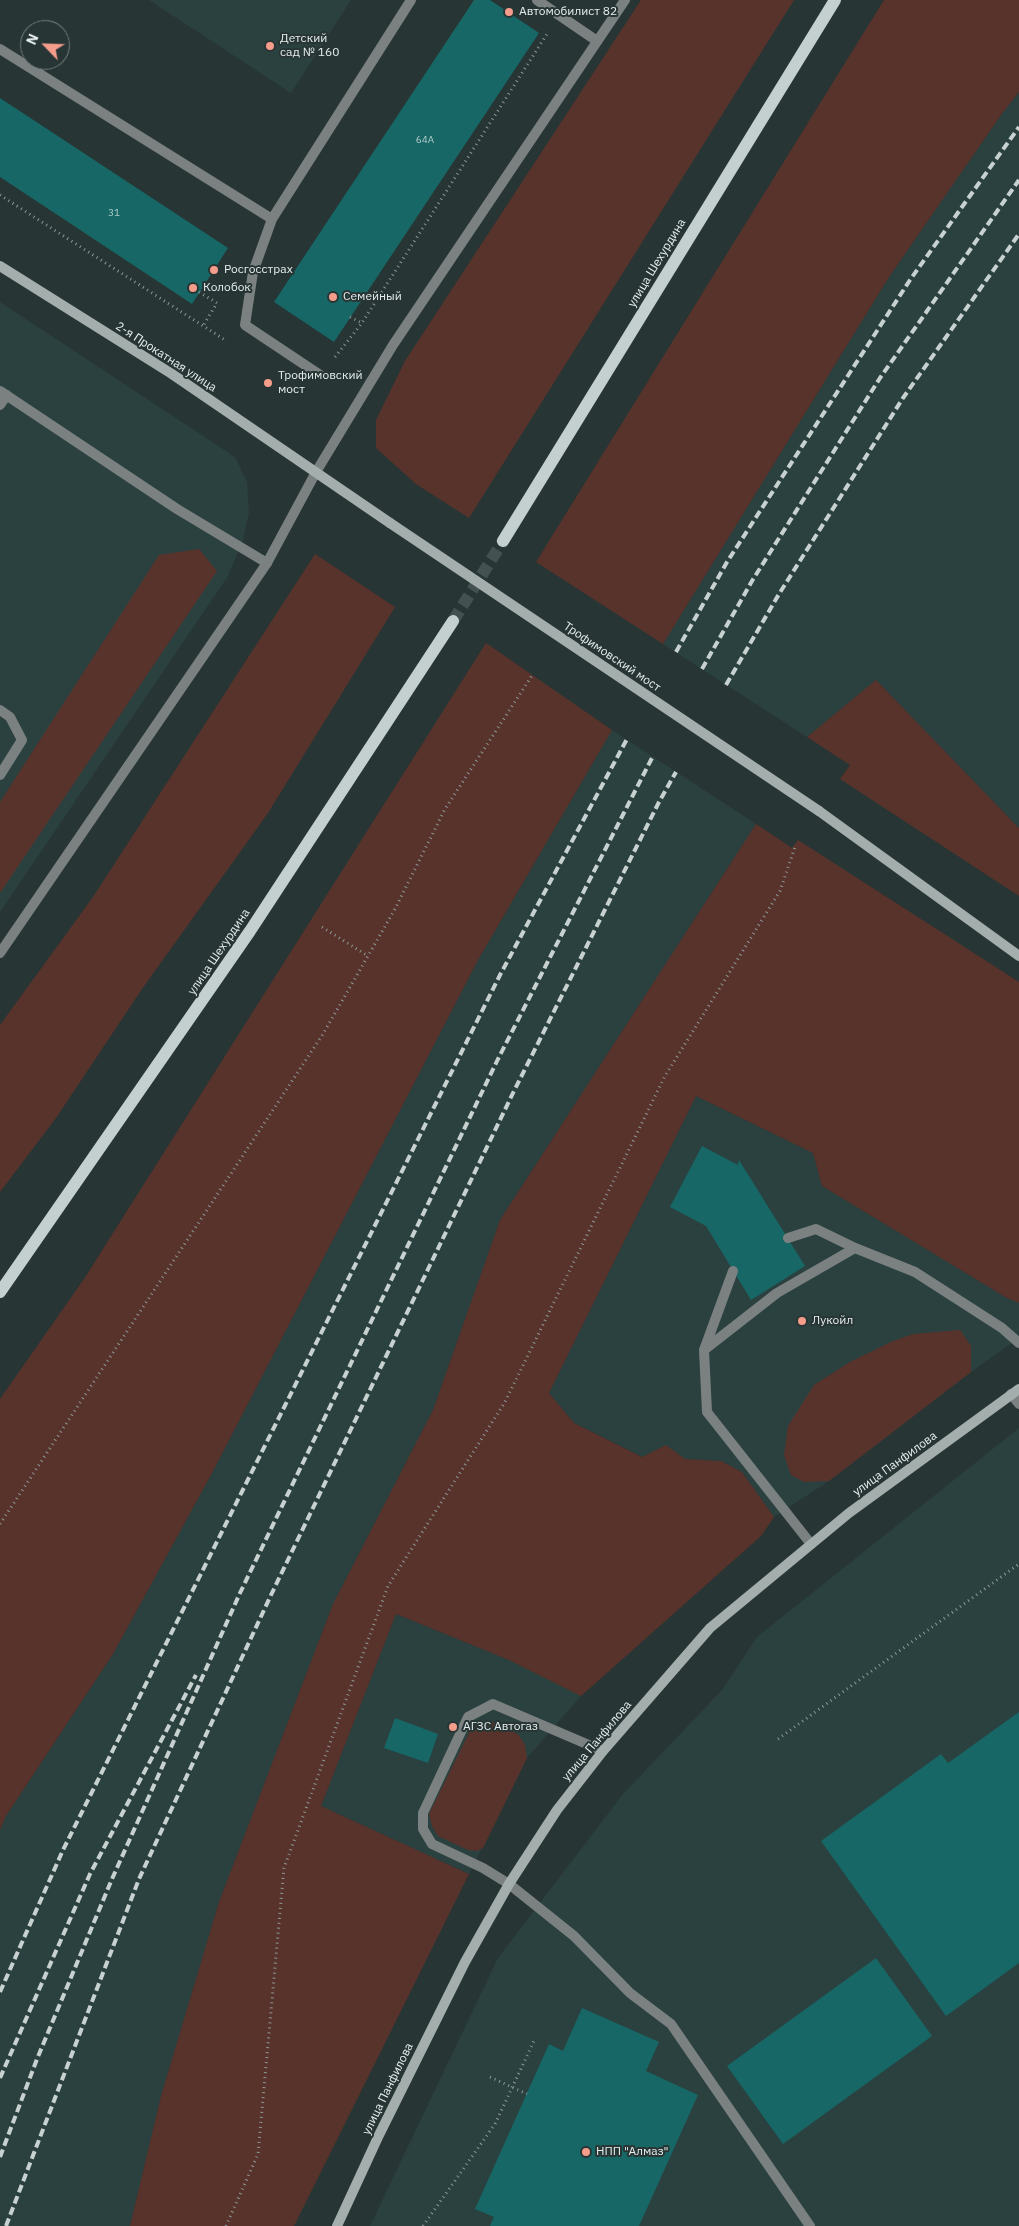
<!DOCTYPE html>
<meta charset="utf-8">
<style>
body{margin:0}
#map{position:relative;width:1019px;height:2226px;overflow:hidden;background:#283535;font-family:"IBM Plex Sans",sans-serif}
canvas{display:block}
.north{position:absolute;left:20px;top:20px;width:50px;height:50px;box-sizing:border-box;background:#283535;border:1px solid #747f7f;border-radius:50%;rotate:294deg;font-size:14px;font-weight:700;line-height:20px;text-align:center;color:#e5eeed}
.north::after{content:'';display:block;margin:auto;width:18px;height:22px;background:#f49d8b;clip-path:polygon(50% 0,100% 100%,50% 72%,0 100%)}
</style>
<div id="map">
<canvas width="1019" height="2226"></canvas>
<div class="north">N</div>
</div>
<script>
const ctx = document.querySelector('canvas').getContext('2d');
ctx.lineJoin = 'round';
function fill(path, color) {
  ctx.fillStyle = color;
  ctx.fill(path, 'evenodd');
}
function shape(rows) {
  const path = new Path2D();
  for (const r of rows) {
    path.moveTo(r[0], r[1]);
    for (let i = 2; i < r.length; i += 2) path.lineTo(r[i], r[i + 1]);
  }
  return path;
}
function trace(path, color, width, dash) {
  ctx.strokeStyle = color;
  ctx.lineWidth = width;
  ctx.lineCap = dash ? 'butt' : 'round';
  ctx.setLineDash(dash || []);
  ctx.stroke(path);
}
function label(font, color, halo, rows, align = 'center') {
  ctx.font = font + ' "IBM Plex Sans",sans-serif';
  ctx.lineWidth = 4;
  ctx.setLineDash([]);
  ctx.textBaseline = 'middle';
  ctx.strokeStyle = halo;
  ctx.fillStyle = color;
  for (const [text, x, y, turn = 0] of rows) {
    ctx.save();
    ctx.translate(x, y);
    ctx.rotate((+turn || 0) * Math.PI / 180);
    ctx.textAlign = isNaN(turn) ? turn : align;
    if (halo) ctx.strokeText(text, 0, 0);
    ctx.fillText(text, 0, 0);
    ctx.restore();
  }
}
fill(shape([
 [149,0,351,0,291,93],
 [1019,92,1019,828,876,680,807,737,663,644,889,277,1001,115],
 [0,302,235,457,247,482,249,513,243,540,228,576,0,912],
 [612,730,756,824,500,1220,433,1410,333,1604,219,1902,161,2096,130,2226,0,2226,0,1830,6,1816,113,1654,212,1473,478,960],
 [696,1096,813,1153,822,1186,1007,1298,1019,1303,1019,1338,971,1372,829,1481,774,1517,742,1472,721,1461,685,1459,666,1445,643,1457,574,1423,549,1393],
 [1019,1428,1019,2226,370,2226,498,1958,623,1794,722,1690,757,1637],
 [396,1614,509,1660,581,1696,527,1758,469,1874,321,1806]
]), '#2b4140');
fill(shape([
 [641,0,794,0,469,518,416,484,376,448,376,420,405,361],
 [884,0,1019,0,1019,92,1001,115,889,277,663,644,536,562],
 [199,549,217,571,0,893,0,802,159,555],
 [315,554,395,607,268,813,142,989,56,1118,0,1192,0,1025,93,897],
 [486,643,612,730,478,960,212,1473,113,1654,6,1816,0,1830,0,1399,84,1279],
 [876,680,1019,828,1019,896,840,779,850,765,807,737],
 [756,824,792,848,798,840,1019,982,1019,1303,1007,1298,822,1186,813,1153,696,1096,549,1393,574,1423,642,1457,666,1445,685,1459,721,1461,742,1472,774,1517,761,1536,581,1696,509,1660,396,1614,321,1806,469,1874,294,2226,130,2226,161,2096,219,1902,333,1604,433,1410,500,1220],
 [960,1330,971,1346,971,1372,829,1481,804,1482,791,1475,784,1455,788,1426,814,1385,850,1362,891,1342,913,1334],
 [490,1721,518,1734,525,1745,527,1758,483,1848,477,1851,468,1850,438,1836,432,1826,429,1814,471,1729,480,1723]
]), '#58332b');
fill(shape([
 [474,0,490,0,539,33,334,342,274,302],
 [0,98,228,248,192,304,0,177],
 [702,1146,738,1165,739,1160,805,1266,751,1300,706,1226,670,1207],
 [1019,1712,1019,1963,946,2016,821,1841,941,1754,948,1763],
 [395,1718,438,1734,428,1763,384,1748],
 [876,1958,932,2036,783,2144,727,2066],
 [582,2008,659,2042,646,2071,698,2095,639,2226,490,2226,494,2217,475,2209,549,2044,563,2051]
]), '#166765');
trace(shape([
 [453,621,503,541]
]), '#445151', 12, [12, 6]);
trace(shape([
 [0,195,225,340],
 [199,292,217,303,203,326],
 [350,317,362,323],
 [335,357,362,323,547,34],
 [322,927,368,956],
 [0,1524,323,1034,395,909,445,809,533,674],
 [778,1739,1019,1564],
 [490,2077,527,2094],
 [226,2226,258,2154,284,1868,388,1586,505,1402,665,1076,780,891,795,847],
 [423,2226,495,2124,534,2041]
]), '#8d9898', 3, [1, 4]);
trace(shape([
 [537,0,597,41],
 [0,49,272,219],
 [320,375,245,325,253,272,272,219,411,0],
 [0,391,177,509,267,563],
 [0,405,7,395],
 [0,710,10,717,22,740,0,775],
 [788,1238,816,1229,855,1248],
 [704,1350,733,1271],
 [1011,1394,1019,1404],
 [811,1544,707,1412,704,1350,777,1293,855,1248,915,1272,1002,1328,1019,1343],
 [603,1751,493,1704,468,1717,423,1813,423,1829,432,1844,483,1868,509,1884,574,1936,630,1993,671,2024,810,2226]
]), '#7b8181', 10);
trace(shape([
 [0,953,267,563,316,472,393,345,625,0]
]), '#7b8181', 10);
trace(shape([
 [0,266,172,374,390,523],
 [819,811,1019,956],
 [337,2226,379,2135,465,1962,509,1884,557,1810,603,1751,710,1628,849,1513,1019,1389]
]), '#a3aead', 10);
trace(shape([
 [503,541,835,0],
 [0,1292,250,931,453,621]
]), '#c3d0cf', 12);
trace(shape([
 [676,652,727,562,910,280,1019,127],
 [702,669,752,581,880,378,1019,180],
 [726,685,779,594,903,398,1019,234],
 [0,1992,63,1850,500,975,627,739],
 [0,2078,90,1874,196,1675],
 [0,2157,37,2059,112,1879,240,1593,498,1059,653,756],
 [6,2226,139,1879,271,1595,513,1093,659,802,676,772]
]), '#c7d1d0', 4, [8, 4]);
trace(shape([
 [390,523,819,811]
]), '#a3aead', 10);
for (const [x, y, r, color] of [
 [509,12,5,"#f49d8b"],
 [270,46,5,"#f49d8b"],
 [214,270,5,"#f49d8b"],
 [193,288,5,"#f49d8b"],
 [333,297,5,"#f49d8b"],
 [268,383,5,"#f49d8b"],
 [802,1321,5,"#f49d8b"],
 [453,1727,5,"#f49d8b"],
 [586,2152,5,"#f49d8b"]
]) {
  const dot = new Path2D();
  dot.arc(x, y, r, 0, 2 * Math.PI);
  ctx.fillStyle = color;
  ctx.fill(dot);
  trace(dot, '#283535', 2);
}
label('10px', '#b1cccb', null, [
 ["64А",425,140],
 ["31",114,213]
]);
label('12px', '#e5eeed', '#283535', [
 ["Автомобилист 82",519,12],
 ["Детский",280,39],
 ["сад № 160",280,53],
 ["Росгосстрах",224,270],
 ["Колобок",203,288],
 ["Семейный",343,297],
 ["Трофимовский",278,376],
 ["мост",278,390],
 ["Лукойл",812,1321],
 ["АГЗС Автогаз",463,1727],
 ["НПП \"Алмаз\"",596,2152]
], 'left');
label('12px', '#e5eeed', '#283535', [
 ["улица Шехурдина",657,263,-59],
 ["2-я Прокатная улица",166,357,33],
 ["Трофимовский мост",612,657,34],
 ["улица Шехурдина",219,952,-56],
 ["улица Панфилова",895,1464,-36],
 ["улица Панфилова",597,1741,-50],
 ["улица Панфилова",388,2089,-64]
]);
</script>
